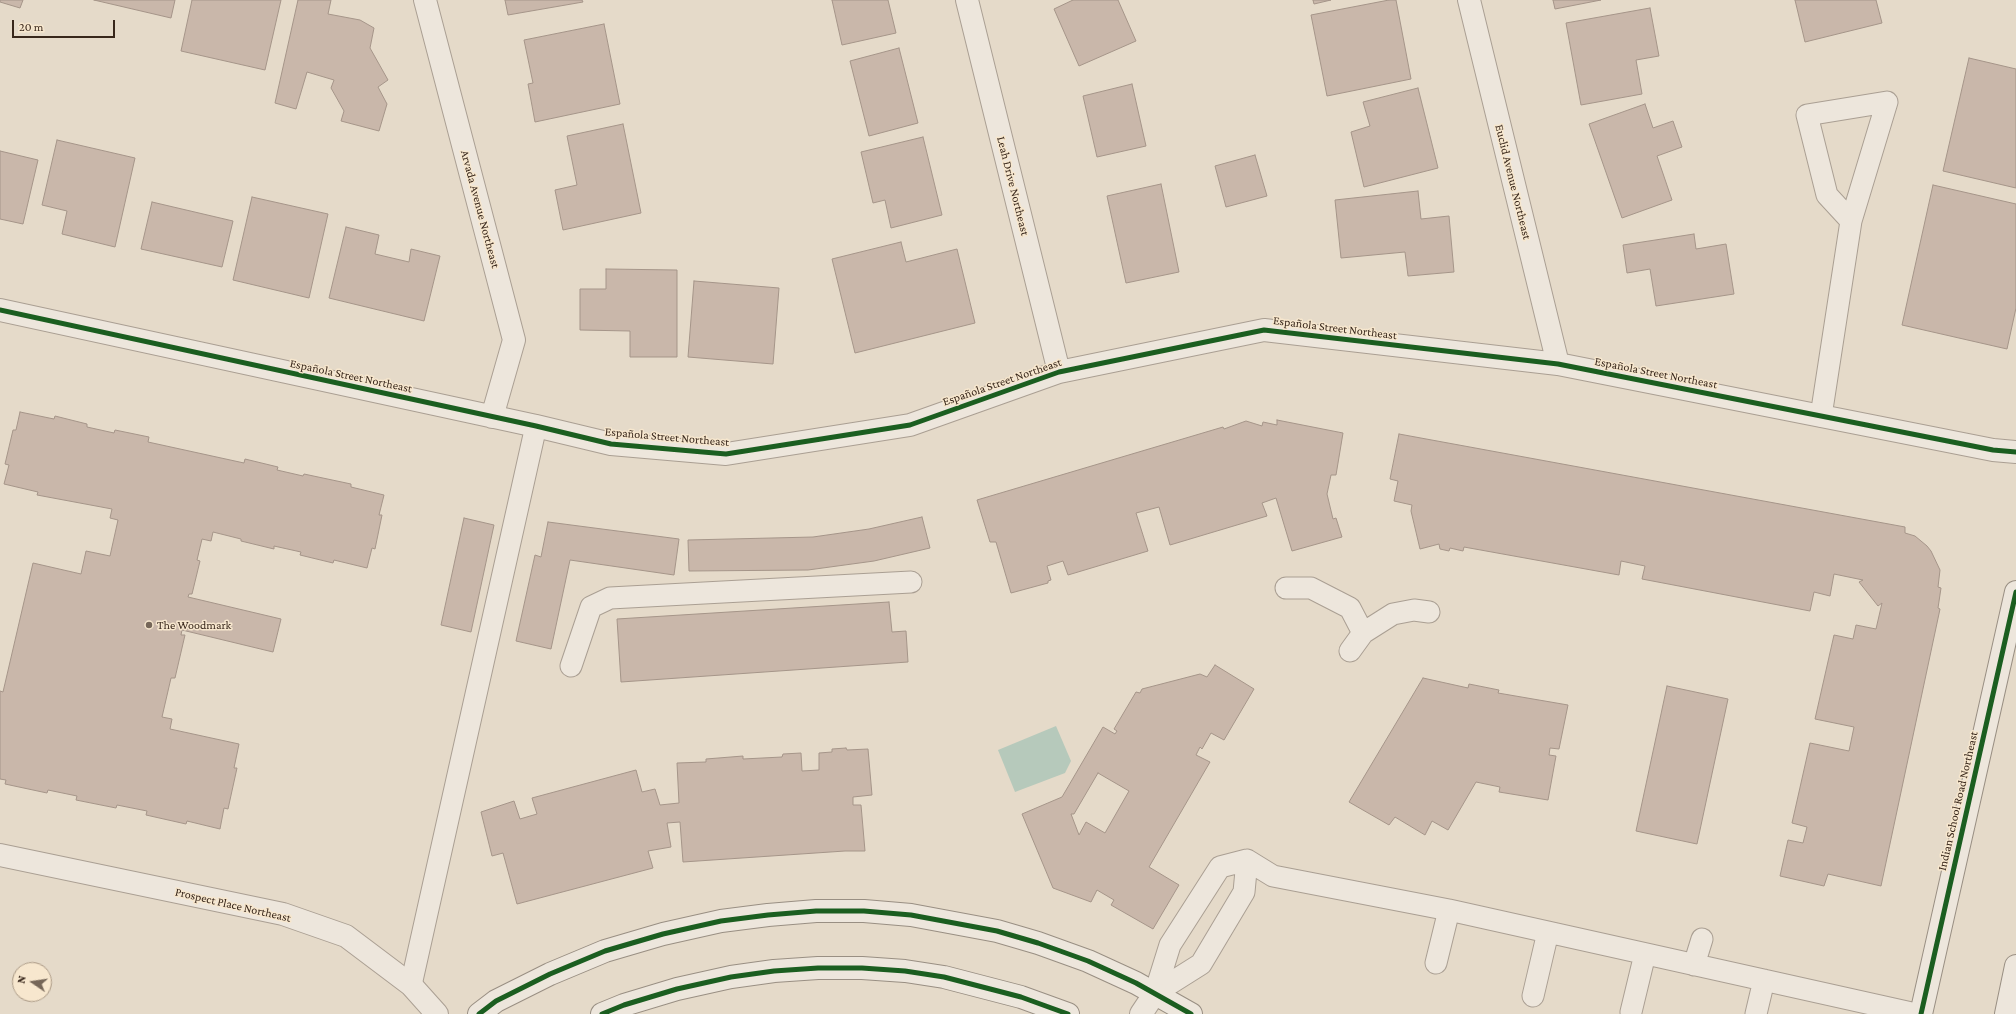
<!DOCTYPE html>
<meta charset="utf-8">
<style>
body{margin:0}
#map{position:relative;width:2016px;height:1014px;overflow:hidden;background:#e5dac9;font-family:"Crimson Pro",serif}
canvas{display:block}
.north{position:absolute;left:12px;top:962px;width:40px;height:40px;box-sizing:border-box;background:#f7e7ce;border:1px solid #ab9a86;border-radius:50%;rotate:283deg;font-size:11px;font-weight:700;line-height:16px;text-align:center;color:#38271b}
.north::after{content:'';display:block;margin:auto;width:14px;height:18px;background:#756658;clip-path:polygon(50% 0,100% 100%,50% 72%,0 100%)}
.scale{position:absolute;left:12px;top:20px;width:103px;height:18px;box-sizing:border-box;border:2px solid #38271b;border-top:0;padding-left:5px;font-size:12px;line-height:14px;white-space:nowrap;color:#38271b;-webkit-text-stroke:3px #f7e7ce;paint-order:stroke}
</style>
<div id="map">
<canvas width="2016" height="1014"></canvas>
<div class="north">N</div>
<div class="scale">20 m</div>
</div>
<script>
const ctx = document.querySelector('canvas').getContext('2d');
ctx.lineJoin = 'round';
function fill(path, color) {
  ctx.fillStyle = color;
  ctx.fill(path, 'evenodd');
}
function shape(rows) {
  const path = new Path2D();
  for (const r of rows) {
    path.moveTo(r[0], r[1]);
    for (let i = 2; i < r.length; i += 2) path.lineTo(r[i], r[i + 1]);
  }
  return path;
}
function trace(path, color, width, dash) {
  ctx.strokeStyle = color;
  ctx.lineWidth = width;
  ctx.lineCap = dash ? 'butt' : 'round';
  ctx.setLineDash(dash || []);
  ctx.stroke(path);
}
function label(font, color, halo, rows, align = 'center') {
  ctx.font = font + ' "Crimson Pro",serif';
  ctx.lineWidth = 3;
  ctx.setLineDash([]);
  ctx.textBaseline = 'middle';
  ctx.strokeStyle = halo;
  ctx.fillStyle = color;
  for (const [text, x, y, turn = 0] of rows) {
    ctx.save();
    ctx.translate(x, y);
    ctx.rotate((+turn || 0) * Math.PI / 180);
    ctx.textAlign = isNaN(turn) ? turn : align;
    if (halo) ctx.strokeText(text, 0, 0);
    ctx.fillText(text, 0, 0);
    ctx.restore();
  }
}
fill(shape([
 [1056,726,1071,761,1065,773,1015,792,998,750]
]), '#b6c9bb');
const building = shape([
 [0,0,23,0,20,8,0,2,0,0],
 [94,0,175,0,171,18,94,0],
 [192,0,281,0,265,70,181,51,192,0],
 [298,0,331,0,328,14,360,20,374,28,370,48,388,80,378,87,387,104,379,131,341,121,344,111,331,88,334,80,307,72,296,109,275,103,298,0],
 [505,0,582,0,583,2,508,15,505,0],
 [832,0,888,0,896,33,842,45,832,0],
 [1073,0,1118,0,1136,41,1079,66,1054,9,1073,0],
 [1313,0,1331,0,1314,4,1313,0],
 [1389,0,1396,0,1411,79,1327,96,1311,15,1389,0],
 [1553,0,1601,0,1555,9,1553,0],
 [1795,0,1876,0,1882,23,1805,42,1795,0],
 [1650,8,1659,56,1636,60,1642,94,1581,105,1566,23,1650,8],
 [604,24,620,104,535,122,528,84,533,83,524,40,604,24],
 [899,48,918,123,869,136,850,61,899,48],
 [1969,58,2016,69,2016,188,1943,171,1969,58],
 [1132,84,1146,146,1097,157,1083,96,1132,84],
 [1418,88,1438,168,1364,187,1351,132,1370,126,1363,102,1418,88],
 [1645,104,1653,128,1673,121,1682,147,1657,156,1672,200,1622,218,1589,124,1645,104],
 [623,124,641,213,563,230,555,190,577,185,567,136,623,124],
 [923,137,942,215,891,228,885,200,873,203,861,152,923,137],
 [57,140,135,158,115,247,62,234,67,211,42,205,57,140],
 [0,151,38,160,23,224,0,219,0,151],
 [1255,155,1267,196,1226,207,1215,166,1255,155],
 [1161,184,1179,272,1126,283,1107,196,1161,184],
 [1933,185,2016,204,2016,308,2007,349,1902,325,1933,185],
 [1418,191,1421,219,1449,216,1454,272,1408,276,1405,252,1341,258,1335,200,1418,191],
 [252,197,328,214,309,298,233,280,252,197],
 [152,202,233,221,222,267,141,249,152,202],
 [346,227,379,235,375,254,409,262,411,249,440,256,424,321,329,298,346,227],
 [1694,234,1696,249,1726,244,1734,294,1656,306,1650,269,1627,273,1623,245,1694,234],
 [901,242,906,262,957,249,975,323,855,353,832,259,901,242],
 [606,269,677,270,677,357,630,357,630,331,580,330,580,289,606,289,606,269],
 [694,281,779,288,773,364,688,357,694,281],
 [20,412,54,419,55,416,87,424,87,427,114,433,115,430,149,437,148,442,244,463,245,459,278,467,277,470,303,476,304,474,351,484,351,487,384,495,379,515,382,515,375,549,372,548,367,568,334,560,333,563,300,555,301,552,274,546,274,549,241,541,241,539,213,532,211,541,202,539,197,560,200,561,192,594,189,594,188,597,281,619,273,652,182,630,181,635,185,635,175,678,171,678,162,717,172,719,170,729,239,744,234,768,237,768,228,809,224,808,220,829,187,821,186,824,146,815,147,811,117,805,116,808,76,800,77,796,48,790,47,793,5,784,6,780,0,779,0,691,3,692,33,563,81,574,86,551,110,556,118,520,110,518,112,509,37,495,38,492,4,484,9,465,5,464,13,430,16,430,20,412],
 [1277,420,1343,433,1336,475,1331,475,1327,494,1333,519,1336,518,1342,537,1292,551,1276,498,1262,503,1267,516,1170,545,1159,507,1136,513,1148,551,1068,575,1063,561,1047,566,1051,580,1048,581,1048,583,1011,593,996,542,990,542,977,500,1223,427,1224,429,1246,421,1262,426,1263,422,1277,425,1277,420],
 [1399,434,1905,527,1905,533,1915,536,1927,546,1931,551,1940,570,1938,587,1941,588,1938,608,1940,609,1881,886,1828,874,1824,886,1780,876,1788,840,1803,843,1807,827,1792,823,1810,743,1849,751,1854,727,1815,719,1834,635,1853,639,1856,625,1876,629,1882,603,1878,606,1859,582,1863,580,1834,574,1830,596,1814,592,1810,611,1642,579,1645,566,1621,561,1619,575,1464,547,1463,551,1450,548,1449,551,1440,549,1439,544,1420,549,1411,511,1412,505,1394,501,1398,481,1390,479,1399,434],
 [922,517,930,548,874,561,808,570,689,571,688,540,813,537,869,529,922,517],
 [464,518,494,525,471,632,441,625,464,518],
 [548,522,679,539,674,575,570,560,551,649,516,641,535,555,541,557,548,522],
 [889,602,892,632,906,631,908,662,621,682,617,619,889,602],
 [1215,665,1254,689,1224,740,1211,733,1202,749,1200,747,1196,755,1210,762,1149,867,1179,885,1153,929,1111,905,1114,900,1097,890,1091,902,1053,888,1022,814,1062,797,1103,727,1115,734,1117,731,1114,729,1136,692,1140,693,1142,689,1200,674,1207,677,1215,665],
 [1098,773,1129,791,1105,833,1086,822,1079,835,1071,814,1074,814,1098,773],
 [1423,678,1468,688,1469,684,1499,690,1498,693,1568,705,1559,749,1550,748,1549,755,1556,756,1548,800,1499,792,1500,787,1476,782,1448,830,1432,821,1425,835,1395,817,1389,825,1349,802,1423,678],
 [1667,686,1728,699,1697,844,1636,831,1667,686],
 [846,748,847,750,868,749,872,795,853,797,853,805,861,805,865,851,845,851,683,862,680,822,667,823,671,847,648,851,653,868,517,904,503,853,492,856,481,812,514,801,520,819,537,814,532,798,636,770,642,792,655,789,660,805,679,803,677,763,706,762,706,759,743,756,743,759,782,757,783,754,801,753,802,771,819,770,819,753,832,752,832,749,846,748]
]);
fill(building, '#c9b7aa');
trace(building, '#a59589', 1);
const lane = shape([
 [1821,416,1851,221,1887,102,1807,115,1827,195,1851,221],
 [1286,588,1311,588,1350,608,1363,633,1350,651],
 [1363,633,1393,614,1414,610,1429,612],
 [571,666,591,607,610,598,911,582],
 [1247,860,1244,892,1201,964,1155,993,1170,945,1220,867,1247,860,1273,876,1449,910,1916,1014],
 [1436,963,1449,910],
 [1694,965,1702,939],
 [411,985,536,426],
 [1533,996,1548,932],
 [1631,1012,1645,954],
 [1756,1014,1764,980]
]);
const street = shape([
 [425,0,514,340,492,417],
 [967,0,1059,372],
 [1469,0,1558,364],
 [0,310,536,426,611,444,726,454,910,425,1059,372,1264,330,1558,364,1993,450,2016,452],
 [0,855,283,914,346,936,411,985,437,1014],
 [1141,1014,1155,993]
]);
const secondary = shape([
 [479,1014,496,1001,550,974,605,951,663,934,721,921,768,915,816,911,864,911,911,915,997,931,1038,943,1088,961,1136,983,1191,1014],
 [602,1014,624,1005,677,989,731,977,774,971,818,968,862,968,905,971,944,977,1021,997,1068,1014],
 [1921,1014,2016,592],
 [2006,1014,2016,966]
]);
trace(lane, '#aa9f93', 23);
trace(street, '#aa9f93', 24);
trace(secondary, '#998f83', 24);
trace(lane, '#ede6dc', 21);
trace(street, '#ede6dc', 22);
trace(secondary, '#ede6dc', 22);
trace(shape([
 [0,310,536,426,611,444,726,454,910,425,1059,372,1264,330,1558,364,1993,450,2016,452],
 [479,1014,496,1001,550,974,605,951,663,934,721,921,768,915,816,911,864,911,911,915,997,931,1038,943,1088,961,1136,983,1191,1014],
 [602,1014,624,1005,677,989,731,977,774,971,818,968,862,968,905,971,944,977,1021,997,1068,1014],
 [1921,1014,2016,592]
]), '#1b5e20', 5);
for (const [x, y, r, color] of [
 [149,625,4,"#756658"]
]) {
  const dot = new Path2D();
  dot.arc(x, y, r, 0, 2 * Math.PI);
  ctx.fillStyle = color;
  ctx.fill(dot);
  trace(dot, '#f7e7ce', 1.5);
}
label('12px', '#38271b', '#f7e7ce', [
 ["Euclid Avenue Northeast",1513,182,76],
 ["Leah Drive Northeast",1013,186,76],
 ["Arvada Avenue Northeast",480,209,75],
 ["Española Street Northeast",1335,328,7],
 ["Española Street Northeast",1656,373,11],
 ["Española Street Northeast",351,376,12],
 ["Española Street Northeast",1002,382,-19],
 ["Española Street Northeast",667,437,5],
 ["Indian School Road Northeast",1958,801,-77],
 ["Prospect Place Northeast",233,905,13]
]);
label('12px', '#38271b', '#f7e7ce', [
 ["The Woodmark",157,625]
], 'left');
</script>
